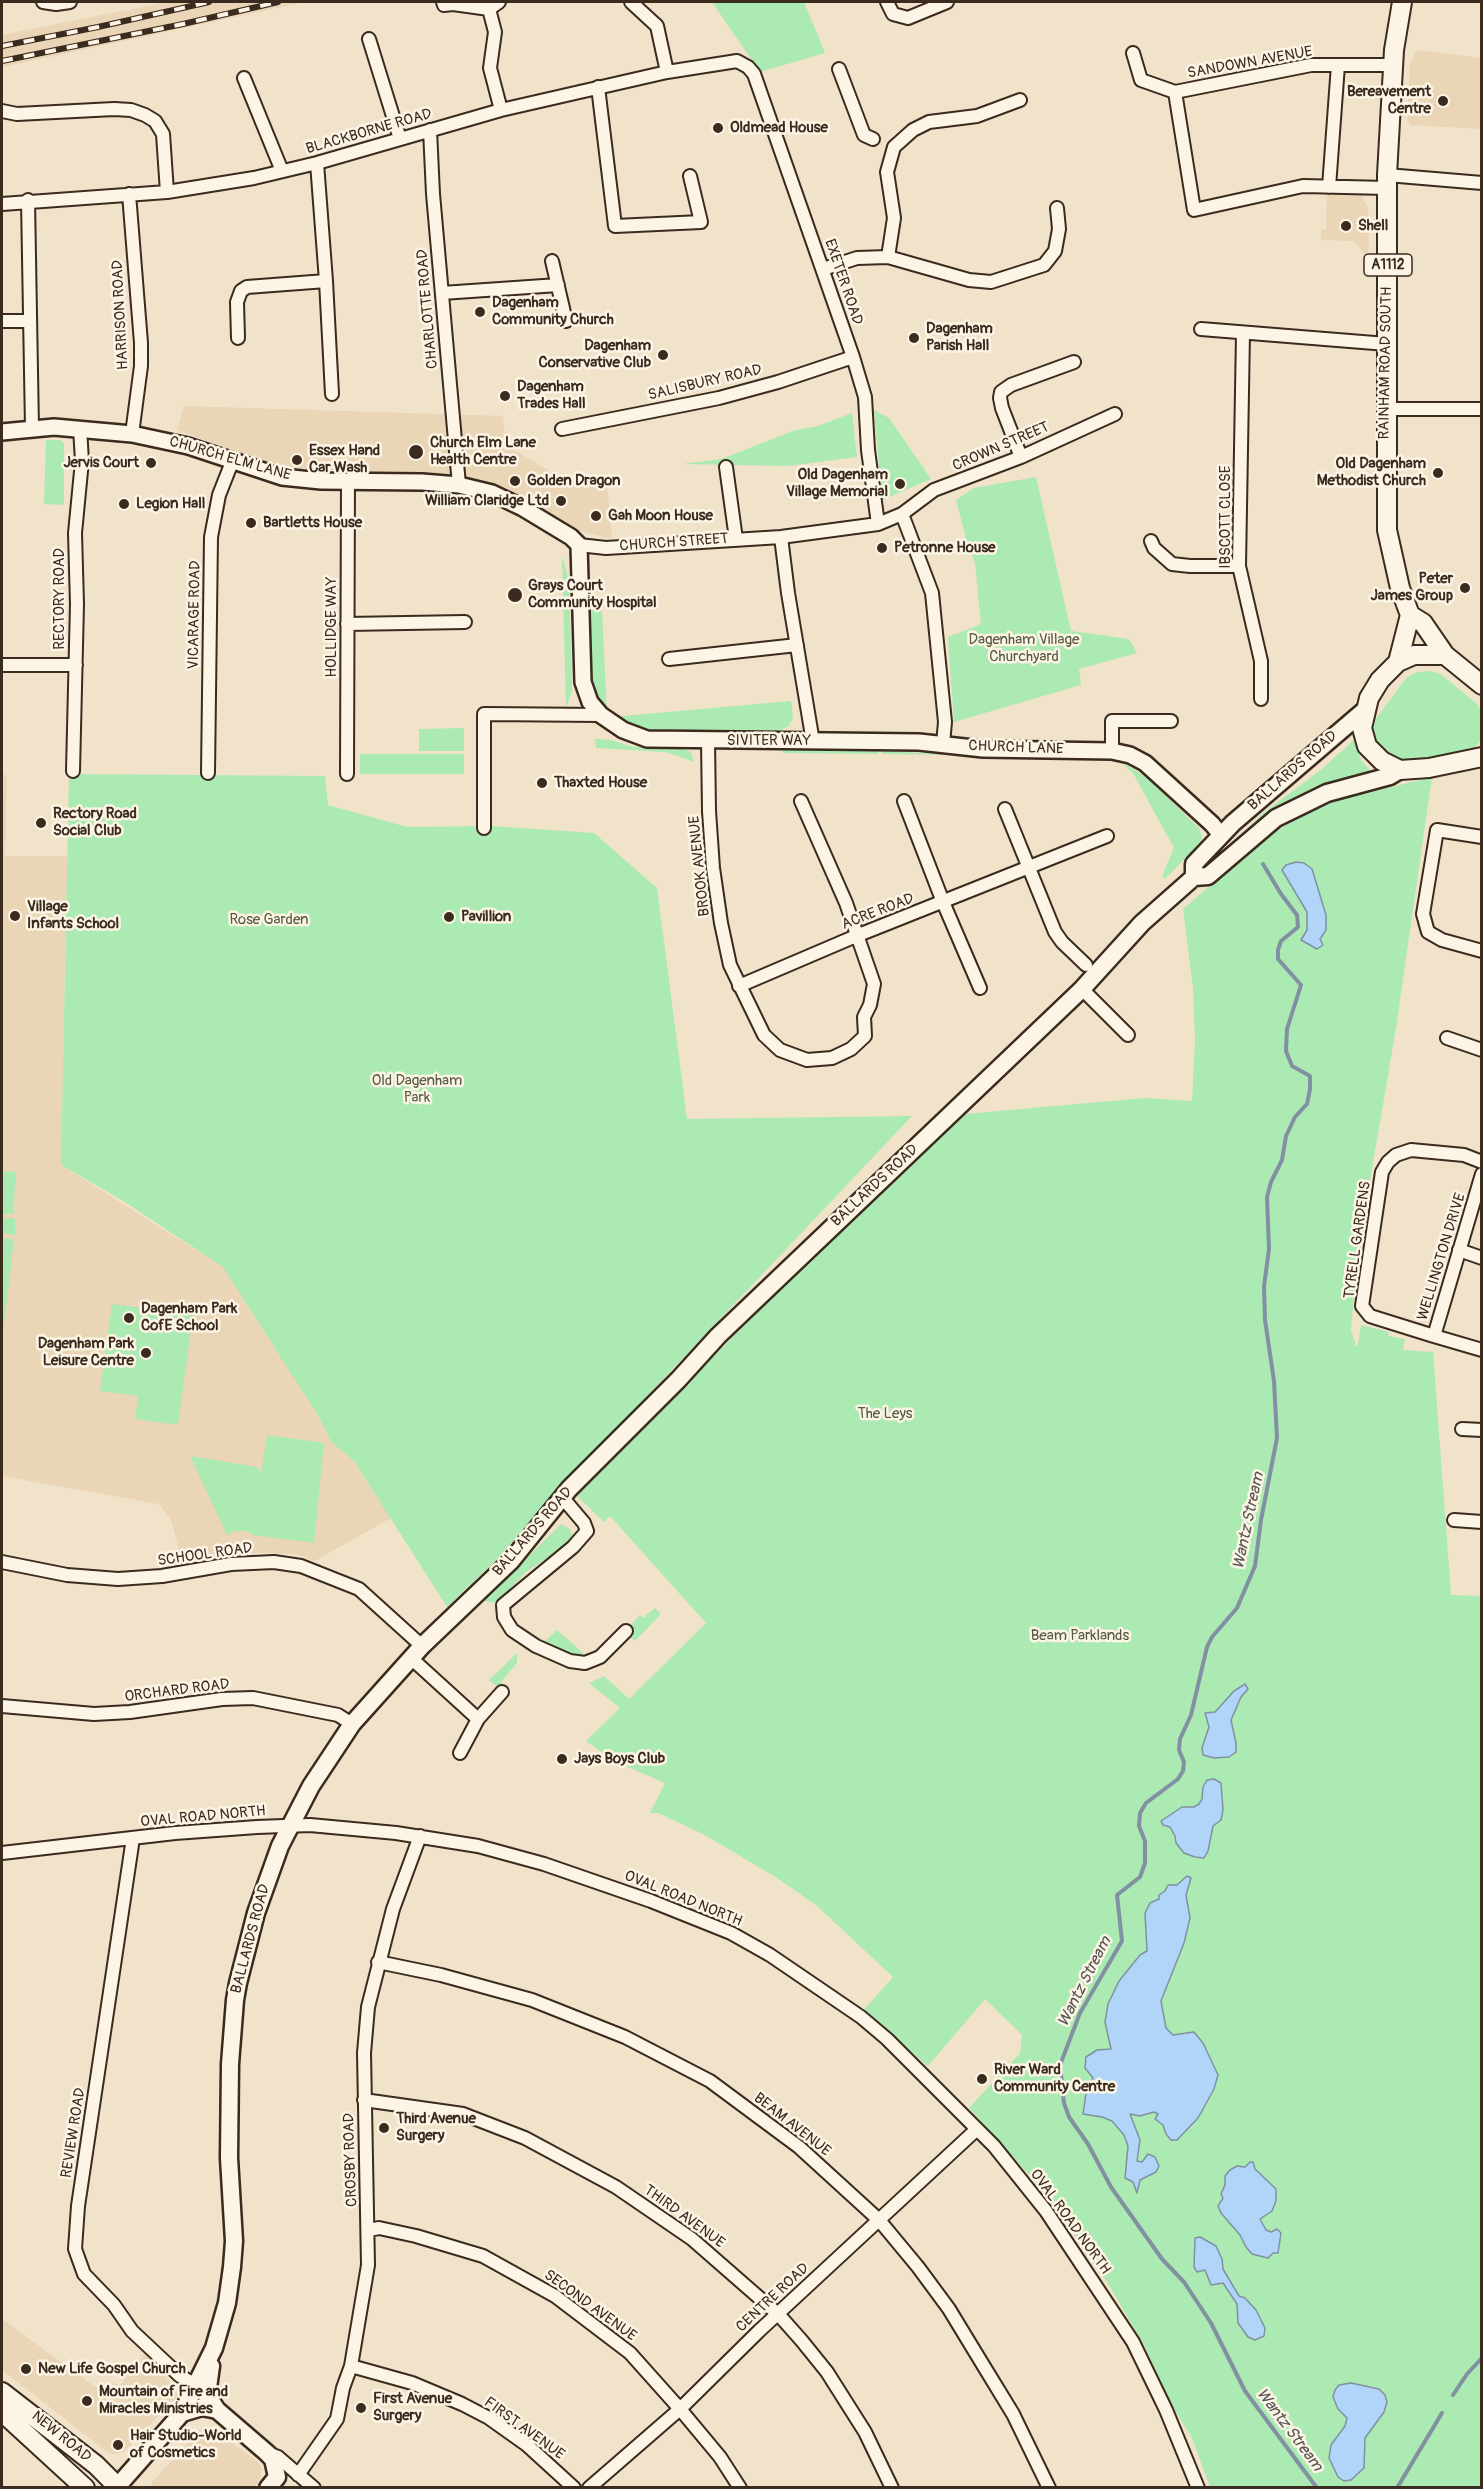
<!DOCTYPE html>
<style>
body{margin:0}
#map{position:relative;width:1483px;height:2489px;overflow:hidden;background:#f1e2ca;font-family:Pangolin,sans-serif}
canvas{display:block}
.frame{position:absolute;inset:0;border:3px solid #3b2a1e;pointer-events:none}
</style>
<div id="map">
<canvas width="1483" height="2489"></canvas>
<div class="frame"></div>
</div>
<script>
const ctx = document.querySelector('canvas').getContext('2d');
ctx.lineJoin = 'round';
function fill(path, color) {
  ctx.fillStyle = color;
  ctx.fill(path, 'evenodd');
}
function shape(rows) {
  const path = new Path2D();
  for (const r of rows) {
    path.moveTo(r[0], r[1]);
    for (let i = 2; i < r.length; i += 2) path.lineTo(r[i], r[i + 1]);
  }
  return path;
}
function trace(path, color, width, dash) {
  ctx.strokeStyle = color;
  ctx.lineWidth = width;
  ctx.lineCap = dash ? 'butt' : 'round';
  ctx.setLineDash(dash || []);
  ctx.stroke(path);
}
function label(font, color, halo, rows, align = 'center') {
  ctx.font = font + ' Pangolin,sans-serif';
  ctx.lineWidth = 5;
  ctx.setLineDash([]);
  ctx.textBaseline = 'middle';
  ctx.strokeStyle = halo;
  ctx.fillStyle = color;
  for (const [text, x, y, turn = 0] of rows) {
    ctx.save();
    ctx.translate(x, y);
    ctx.rotate((+turn || 0) * Math.PI / 180);
    ctx.textAlign = isNaN(turn) ? turn : align;
    if (halo) ctx.strokeText(text, 0, 0);
    ctx.fillText(text, 0, 0);
    ctx.restore();
  }
}
fill(shape([
 [167,2,305,2,2,67,2,35],
 [1417,50,1481,58,1481,129,1410,125,1407,119,1410,63],
 [1327,193,1363,195,1363,200,1368,207,1369,243,1367,258,1354,241,1321,240,1321,230,1326,230],
 [184,406,503,416,506,445,561,478,607,483,612,539,576,530,473,478,278,467,177,430],
 [2,775,7,775,5,856,67,856,61,1165,223,1267,317,1413,331,1442,354,1461,391,1518,315,1561,295,1554,257,1553,231,1554,183,1563,171,1520,159,1504,2,1476],
 [2,2319,105,2394,114,2383,119,2386,146,2352,179,2394,124,2452,113,2454,106,2451,2,2370],
 [213,2429,258,2462,261,2469,260,2481,255,2487,150,2487,153,2481,197,2433,202,2430]
]), '#ead5b7');
fill(shape([
 [712,2,804,2,825,53,760,72],
 [874,410,889,418,931,479,882,500],
 [852,413,857,457,787,466,682,464,721,459,796,430,818,426],
 [46,440,60,440,64,443,64,505,44,504],
 [1036,477,1071,631,1129,639,1137,653,1079,669,1081,685,954,722,948,637,981,624,975,563,967,542,956,500,974,488],
 [562,556,569,581,572,690,566,708],
 [587,610,602,610,607,716,590,693],
 [1432,671,1442,675,1478,705,1481,711,1481,740,1472,751,1392,766,1372,737,1375,720,1407,677,1417,672],
 [791,701,793,718,789,726,779,731,648,729,625,725,612,717],
 [464,728,464,751,419,751,419,729],
 [595,739,611,740,633,747,677,748,690,751,694,762,666,752,596,748],
 [1354,740,1361,760,1376,777,1334,791,1235,841,1263,813,1322,769],
 [781,750,877,750,879,754,783,753],
 [881,751,969,755,883,754],
 [360,754,464,754,464,774,360,774],
 [1120,762,1134,769,1148,779,1200,829,1202,841,1165,879,1162,876,1174,848,1133,773],
 [69,774,325,776,328,805,407,827,491,826,594,833,657,888,687,1119,912,1116,562,1486,497,1559,447,1607,354,1461,331,1442,319,1417,223,1267,125,1202,61,1165],
 [1432,777,1396,1028,1358,1251,1351,1330,1356,1346,1358,1345,1361,1325,1389,1332,1388,1336,1405,1339,1403,1350,1433,1352,1451,1595,1481,1596,1481,2487,1210,2487,1191,2436,1172,2406,1145,2347,1109,2285,1048,2196,969,2108,1020,2053,1022,2035,985,1999,928,2066,863,2011,893,1977,816,1905,777,1878,705,1835,658,1813,650,1813,665,1783,614,1761,586,1741,620,1708,589,1683,604,1676,629,1699,706,1623,610,1516,604,1522,576,1495,953,1115,1145,1098,1192,1101,1195,1039,1193,988,1183,909,1270,834,1301,817,1332,802],
 [2,1171,16,1172,13,1214,2,1214],
 [2,1218,15,1219,15,1235,2,1233],
 [2,1238,14,1239,2,1343],
 [112,1304,193,1315,178,1425,135,1419,138,1396,100,1391],
 [267,1435,324,1443,314,1543,253,1535,247,1531,234,1531,227,1535,190,1456,257,1467,261,1474],
 [561,1524,570,1529,573,1536,572,1541,562,1552,556,1552,526,1572,497,1603,484,1601],
 [655,1608,661,1614,635,1641,624,1632,640,1615,643,1618],
 [557,1630,590,1659,586,1661,543,1643],
 [517,1653,517,1663,501,1682,502,1689,511,1698,489,1680]
]), '#abeab2');
const water = shape([
 [1296,862,1304,863,1312,869,1326,915,1326,930,1320,939,1323,945,1317,949,1301,940,1307,930,1307,912,1282,870,1286,865,1296,862],
 [1245,1684,1248,1689,1241,1697,1231,1720,1236,1743,1236,1752,1229,1757,1214,1758,1203,1755,1202,1748,1209,1727,1205,1713,1215,1712,1234,1691,1245,1684],
 [1214,1779,1221,1783,1223,1810,1221,1820,1213,1826,1208,1851,1204,1858,1195,1857,1184,1853,1176,1843,1175,1836,1170,1827,1163,1825,1161,1821,1182,1807,1194,1807,1199,1804,1202,1799,1203,1787,1207,1780,1214,1779],
 [1187,1876,1191,1878,1186,1895,1190,1918,1184,1943,1161,2001,1166,2028,1173,2035,1194,2032,1203,2043,1218,2075,1214,2089,1198,2118,1177,2140,1171,2140,1166,2134,1163,2125,1155,2119,1158,2114,1154,2112,1140,2116,1130,2114,1140,2140,1137,2161,1142,2162,1148,2154,1155,2157,1159,2166,1156,2172,1140,2180,1137,2193,1133,2182,1125,2178,1128,2146,1124,2135,1112,2121,1102,2117,1083,2114,1086,2093,1093,2078,1085,2068,1086,2057,1097,2050,1111,2049,1105,2022,1108,2004,1119,1981,1140,1955,1147,1951,1145,1913,1150,1903,1159,1899,1159,1895,1165,1891,1168,1885,1177,1885,1187,1876],
 [1250,2162,1253,2162,1255,2169,1276,2189,1276,2201,1272,2211,1260,2219,1266,2230,1271,2232,1277,2229,1281,2233,1278,2253,1273,2253,1268,2258,1252,2254,1246,2247,1240,2235,1221,2213,1218,2206,1223,2198,1221,2194,1225,2185,1225,2176,1230,2170,1237,2166,1245,2167,1250,2162],
 [1200,2237,1216,2246,1222,2259,1223,2269,1239,2296,1245,2298,1256,2310,1265,2328,1264,2336,1255,2340,1248,2337,1238,2323,1237,2304,1223,2283,1211,2285,1205,2270,1197,2272,1194,2267,1195,2238,1200,2237],
 [1351,2383,1379,2389,1385,2395,1387,2402,1384,2412,1365,2438,1364,2468,1351,2480,1344,2481,1338,2477,1329,2458,1331,2445,1345,2426,1347,2418,1338,2409,1333,2397,1335,2390,1339,2385,1351,2383]
]);
fill(water, '#b0d5f9');
trace(water, '#8191a1', 1.5);
trace(shape([
 [1263,864,1281,894,1297,915,1298,927,1281,941,1278,950,1278,959,1301,985,1287,1029,1286,1051,1292,1066,1310,1076,1310,1089,1307,1104,1295,1117,1286,1136,1282,1160,1271,1182,1267,1197,1269,1249,1264,1286,1265,1320,1274,1381,1277,1438,1261,1520,1255,1566,1237,1608,1212,1637,1207,1647,1191,1715,1180,1739,1179,1750,1184,1762,1183,1771,1178,1779,1146,1803,1140,1813,1139,1826,1145,1841,1145,1863,1140,1877,1117,1895,1122,1941,1080,2013,1060,2065,1064,2103,1069,2117,1088,2144,1111,2187,1162,2259,1184,2282,1211,2323,1245,2391,1317,2488],
 [1453,2395,1467,2374,1482,2358],
 [1397,2488,1442,2413]
]), '#8191a1', 4);
const minor = shape([
 [43,2,56,4,70,2],
 [443,2,444,5,453,4,489,9,499,2],
 [631,2,657,26,667,72],
 [887,2,893,14,908,18,947,2],
 [489,9,495,32,490,68,501,110],
 [369,39,400,139],
 [1133,53,1141,80,1175,92],
 [839,69,864,135,873,139],
 [244,78,282,171],
 [598,87,615,226,701,222,690,176],
 [2,111,17,114,114,109,131,110,145,115,155,121,163,134,167,192],
 [430,130,433,194,459,485],
 [317,163,326,281,332,394],
 [1387,175,1482,183],
 [1329,187,1338,65],
 [1387,188,1303,186,1194,210,1175,92,1311,65,1393,65],
 [129,194,141,343,141,366,132,434],
 [28,200,32,428],
 [2,204,167,192,254,178,317,163,501,110,667,72,737,61,748,67,754,74,853,357,865,397,868,450,878,524],
 [888,257,894,218,887,172,894,147,913,130,929,122,977,116,1020,100],
 [552,261,566,321],
 [823,269,857,258,888,257,969,280,991,282,1044,265,1055,251,1059,229,1057,208],
 [442,293,558,285],
 [2,321,30,321],
 [1201,329,1387,344],
 [1243,333,1239,566,1261,661,1261,699],
 [238,338,237,302,241,291,247,287,326,281],
 [1385,409,1482,409],
 [562,429,719,398,778,382,853,357],
 [1021,457,1002,408,1000,398,1001,392,1011,385,1074,362],
 [726,467,736,539],
 [902,514,932,593,945,722,943,744],
 [781,537,788,593,813,742],
 [1151,541,1154,548,1172,564,1190,566,1239,566],
 [579,545,606,548,781,537,878,524,902,514,934,490,1021,457,1115,414],
 [347,624,465,622],
 [669,659,797,645],
 [2,665,76,665],
 [708,741,709,811,713,868,721,923,730,965,764,1035,780,1050,807,1060,832,1058,851,1049,865,1036,864,1017,870,1005,874,984,846,903,801,801],
 [1112,751,1112,721,1171,721],
 [73,771,77,604,75,533,82,461,80,428],
 [208,773,211,537,219,495,232,462],
 [347,774,348,480],
 [904,801,943,902,980,988],
 [1005,809,1055,932,1062,942,1086,965],
 [484,828,484,714,601,715],
 [1482,837,1437,830,1423,914,1428,932,1442,940,1482,951],
 [739,986,856,936,1107,836],
 [1082,989,1128,1035],
 [1447,1038,1482,1050],
 [1482,1174,1434,1336,1482,1350],
 [1459,1250,1482,1258],
 [1434,1336,1370,1316,1362,1306,1382,1172,1388,1162,1396,1155,1411,1150,1464,1155,1482,1162],
 [1462,1429,1482,1430],
 [562,1497,584,1523,587,1531,573,1547,503,1605,504,1617,512,1630,536,1646,570,1661,585,1663,600,1657,626,1631],
 [1454,1520,1482,1522],
 [2,1562,67,1575,118,1579,162,1576,231,1564,274,1562,301,1566,359,1589,422,1646],
 [411,1658,478,1719],
 [2,1706,94,1714,130,1712,222,1699,253,1698,338,1715,352,1724],
 [460,1753,478,1719,502,1692],
 [133,1838,78,2206,75,2249,84,2274,114,2305,132,2331,180,2376,196,2385],
 [2,1853,175,1833,257,1827,310,1825,396,1833,478,1846,544,1864,651,1901,731,1933,770,1955,861,2017,887,2039,994,2146,1046,2211,1133,2342,1166,2410,1198,2488],
 [378,1962,441,1975,532,2000,625,2037,710,2081,799,2147,879,2220,918,2267,949,2309,980,2360,1013,2414,1049,2488],
 [364,2100,463,2114,525,2138,616,2187,692,2239,779,2315,802,2341,827,2372,865,2432,892,2488],
 [369,2230,379,2228,416,2236,483,2256,555,2296,630,2353,680,2409,720,2457,740,2488],
 [351,2366,412,2383,462,2404,489,2418,527,2445,574,2488],
 [267,2453,278,2457,314,2488],
 [298,2475,337,2419,343,2388,351,2366,368,2265,364,2053,368,2007,393,1909,420,1836],
 [589,2488,680,2409,759,2331,977,2129]
]);
const tertiary = shape([
 [2,432,54,427,132,434,188,446,282,477,321,481,422,482,459,485,492,493,523,508,571,537,579,545,583,682,590,702,601,715,623,730,647,739,919,742,983,749,1112,751,1130,755,1145,763,1212,824,1221,835]
]);
const secondary = shape([
 [1194,877,1194,864,1233,823,1366,709],
 [211,2366,207,2395,217,2410],
 [182,2413,202,2407,217,2410,267,2453,273,2459,277,2477,268,2488],
 [116,2488,182,2413,214,2348,227,2303,232,2267,234,2241,229,2158,230,2064,235,2000,238,1983,256,1913,280,1846,311,1786,352,1724,422,1646,511,1561,569,1489,678,1380,718,1336,1082,989,1142,923,1194,877,1208,876,1276,818,1327,793,1390,776,1400,770]
]);
const primary = shape([
 [1402,2,1394,50,1387,175,1387,530,1400,588,1410,615,1423,623,1445,655],
 [1398,662,1410,615],
 [1482,685,1445,655,1414,655,1398,662,1380,680,1369,698,1362,728,1367,746,1382,761,1400,770,1429,768,1482,757],
 [2,2392,96,2465,119,2488],
 [2,2412,85,2488]
]);
trace(minor, '#3b2a1e', 16);
trace(tertiary, '#3b2a1e', 20);
trace(secondary, '#3b2a1e', 21);
trace(primary, '#3b2a1e', 22);
trace(minor, '#fcf5e5', 12);
trace(tertiary, '#fcf5e5', 15);
trace(secondary, '#fcf5e5', 16);
trace(primary, '#fcf5e5', 18);
const rail = shape([
 [2,46,98,27,209,2],
 [2,61,183,24,278,2]
]);
trace(rail, '#3b2a1e', 6);
trace(rail, '#fcf5e5', 4, [11]);
for (const [x, y, r, color] of [
 [1443,101,6,"#3b2a1e"],
 [718,128,6,"#3b2a1e"],
 [1346,226,6,"#3b2a1e"],
 [480,312,6,"#3b2a1e"],
 [914,338,6,"#3b2a1e"],
 [663,355,6,"#3b2a1e"],
 [505,396,6,"#3b2a1e"],
 [416,452,8,"#3b2a1e"],
 [297,460,6,"#3b2a1e"],
 [151,463,6,"#3b2a1e"],
 [1438,473,6,"#3b2a1e"],
 [515,481,6,"#3b2a1e"],
 [900,484,6,"#3b2a1e"],
 [561,501,6,"#3b2a1e"],
 [124,504,6,"#3b2a1e"],
 [596,516,6,"#3b2a1e"],
 [251,523,6,"#3b2a1e"],
 [882,548,6,"#3b2a1e"],
 [1465,588,6,"#3b2a1e"],
 [515,595,8,"#3b2a1e"],
 [542,783,6,"#3b2a1e"],
 [41,823,6,"#3b2a1e"],
 [15,916,6,"#3b2a1e"],
 [449,917,6,"#3b2a1e"],
 [129,1318,6,"#3b2a1e"],
 [146,1353,6,"#3b2a1e"],
 [562,1759,6,"#3b2a1e"],
 [982,2079,6,"#3b2a1e"],
 [384,2128,6,"#3b2a1e"],
 [26,2369,6,"#3b2a1e"],
 [87,2401,6,"#3b2a1e"],
 [361,2408,6,"#3b2a1e"],
 [118,2445,6,"#3b2a1e"]
]) {
  const dot = new Path2D();
  dot.arc(x, y, r, 0, 2 * Math.PI);
  ctx.fillStyle = color;
  ctx.fill(dot);
  trace(dot, '#fcf5e5', 2);
}
for (const [x, y, w] of [
 [1388,265,48]
]) {
  const box = new Path2D();
  box.roundRect(x - w / 2, y - 11, w, 22, 4.5);
  ctx.fillStyle = '#fcf5e5';
  ctx.fill(box);
  trace(box, '#3b2a1e', 1.5);
}
label('bold 14px', '#3b2a1e', null, [
 ["A1112",1388,265]
]);
label('15px', '#3b2a1e', '#fcf5e5', [
 ["SANDOWN AVENUE",1250,63,-10],
 ["BLACKBORNE ROAD",369,132,-16],
 ["EXETER ROAD",843,282,71],
 ["CHARLOTTE ROAD",428,309,-95],
 ["HARRISON ROAD",121,315,-93],
 ["RAINHAM ROAD SOUTH",1386,363,-89],
 ["SALISBURY ROAD",705,383,-13],
 ["CROWN STREET",1001,447,-23],
 ["CHURCH ELM LANE",230,459,16],
 ["IBSCOTT CLOSE",1226,517,-90],
 ["CHURCH STREET",674,543,-4],
 ["RECTORY ROAD",60,599,-90],
 ["VICARAGE ROAD",195,615,-89],
 ["HOLLIDGE WAY",332,627,-90],
 ["SIVITER WAY",769,741],
 ["CHURCH LANE",1016,748,2],
 ["BALLARDS ROAD",1293,771,-41],
 ["BROOK AVENUE",700,866,-96],
 ["ACRE ROAD",878,912,-21],
 ["BALLARDS ROAD",875,1186,-43],
 ["TYRELL GARDENS",1358,1240,-82],
 ["WELLINGTON DRIVE",1442,1257,-73],
 ["BALLARDS ROAD",533,1532,-49],
 ["SCHOOL ROAD",205,1555,-8],
 ["ORCHARD ROAD",177,1691,-7],
 ["OVAL ROAD NORTH",203,1817,-5],
 ["OVAL ROAD NORTH",683,1899,22],
 ["BALLARDS ROAD",251,1939,-75],
 ["BEAM AVENUE",792,2125,38],
 ["REVIEW ROAD",74,2133,-81],
 ["CROSBY ROAD",351,2160,-92],
 ["THIRD AVENUE",684,2217,36],
 ["OVAL ROAD NORTH",1070,2222,54],
 ["CENTRE ROAD",773,2298,-43],
 ["SECOND AVENUE",590,2306,36],
 ["FIRST AVENUE",524,2429,36],
 ["NEW ROAD",61,2437,39]
]);
label('bold 15px', '#3b2a1e', '#fcf5e5', [
 ["Bereavement",1431,92,"right"],
 ["Centre",1431,109,"right"],
 ["Oldmead House",730,128],
 ["Shell",1358,226],
 ["Dagenham",492,303],
 ["Community Church",492,320],
 ["Dagenham",926,329],
 ["Parish Hall",926,346],
 ["Dagenham",651,346,"right"],
 ["Conservative Club",651,363,"right"],
 ["Dagenham",517,387],
 ["Trades Hall",517,404],
 ["Church Elm Lane",430,443],
 ["Health Centre",430,460],
 ["Essex Hand",309,451],
 ["Car Wash",309,468],
 ["Jervis Court",139,463,"right"],
 ["Old Dagenham",1426,464,"right"],
 ["Methodist Church",1426,481,"right"],
 ["Old Dagenham",888,475,"right"],
 ["Village Memorial",888,492,"right"],
 ["Golden Dragon",527,481],
 ["William Claridge Ltd",549,501,"right"],
 ["Legion Hall",136,504],
 ["Gah Moon House",608,516],
 ["Bartletts House",263,523],
 ["Petronne House",894,548],
 ["Peter",1453,579,"right"],
 ["James Group",1453,596,"right"],
 ["Grays Court",528,586],
 ["Community Hospital",528,603],
 ["Thaxted House",554,783],
 ["Rectory Road",53,814],
 ["Social Club",53,831],
 ["Village",27,907],
 ["Infants School",27,924],
 ["Pavillion",461,917],
 ["Dagenham Park",141,1309],
 ["CofE School",141,1326],
 ["Dagenham Park",134,1344,"right"],
 ["Leisure Centre",134,1361,"right"],
 ["Jays Boys Club",574,1759],
 ["River Ward",994,2070],
 ["Community Centre",994,2087],
 ["Third Avenue",396,2119],
 ["Surgery",396,2136],
 ["New Life Gospel Church",38,2369],
 ["Mountain of Fire and",99,2392],
 ["Miracles Ministries",99,2409],
 ["First Avenue",373,2399],
 ["Surgery",373,2416],
 ["Hair Studio-World",130,2436],
 ["of Cosmetics",130,2453]
], 'left');
label('15px', '#575a43', '#fcf5e5', [
 ["Dagenham Village",1024,640],
 ["Churchyard",1024,657],
 ["Rose Garden",269,920],
 ["Old Dagenham",417,1081],
 ["Park",417,1098],
 ["The Leys",885,1414],
 ["Beam Parklands",1080,1636]
]);
label('italic 16px', '#585555', '#fcf5e5', [
 ["Wantz Stream",1249,1521,-78],
 ["Wantz Stream",1085,1982,-63],
 ["Wantz Stream",1289,2430,53]
]);
</script>
